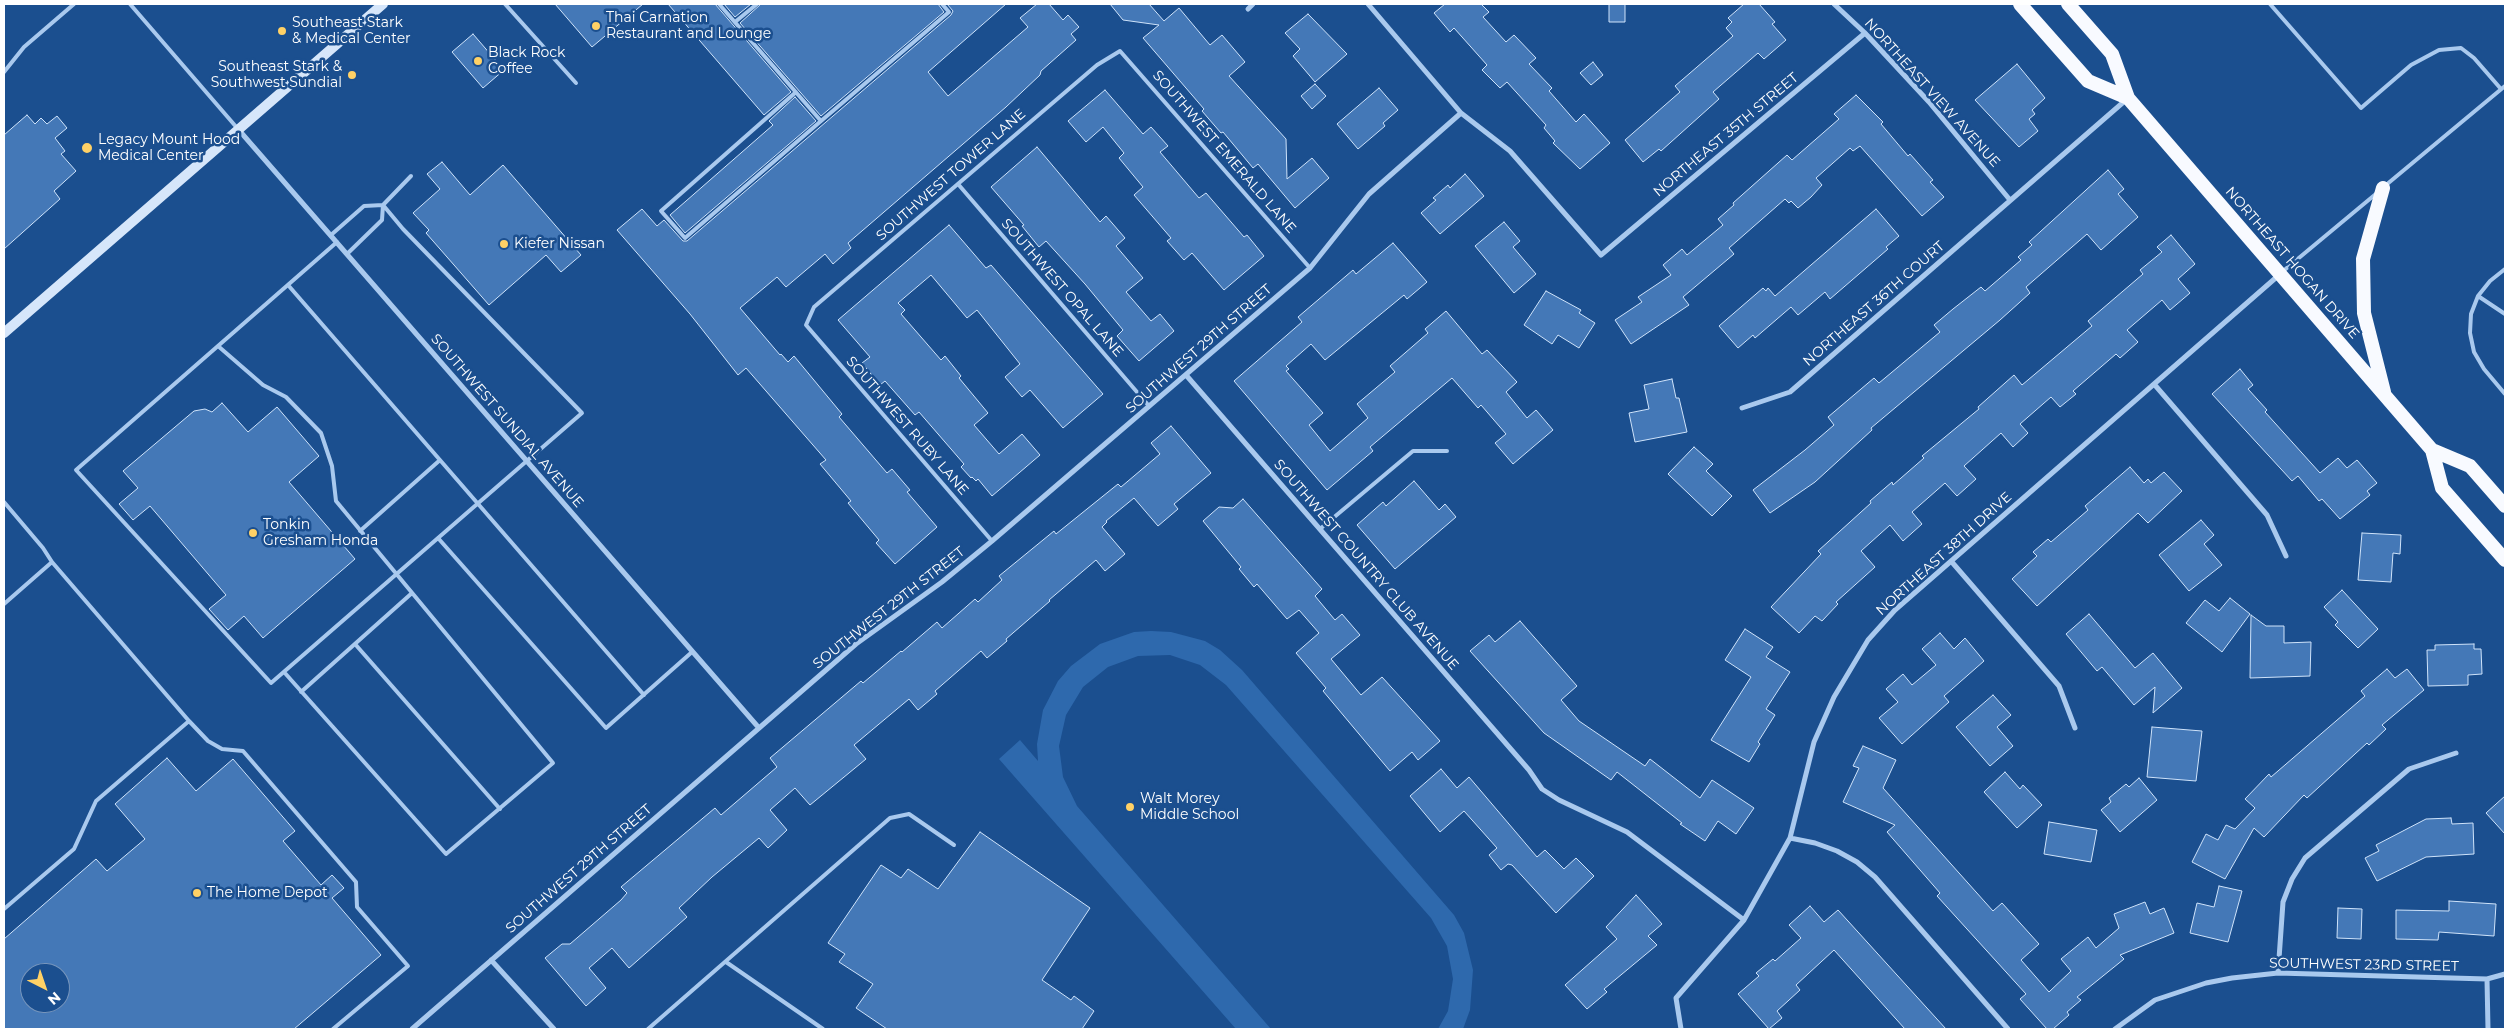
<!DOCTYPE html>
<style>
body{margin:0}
#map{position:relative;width:2509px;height:1033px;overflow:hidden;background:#1b4f8f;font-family:Montserrat,sans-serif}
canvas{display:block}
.frame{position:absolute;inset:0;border:5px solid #fff;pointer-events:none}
.north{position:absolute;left:20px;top:963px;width:50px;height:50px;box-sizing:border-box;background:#1b4f8f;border:1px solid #7695bc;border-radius:50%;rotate:139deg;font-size:14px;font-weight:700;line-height:20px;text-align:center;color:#fff}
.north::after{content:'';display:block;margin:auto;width:18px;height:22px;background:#ffd166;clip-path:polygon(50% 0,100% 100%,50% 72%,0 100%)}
</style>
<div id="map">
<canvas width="2509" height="1033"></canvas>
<div class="frame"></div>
<div class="north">N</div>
</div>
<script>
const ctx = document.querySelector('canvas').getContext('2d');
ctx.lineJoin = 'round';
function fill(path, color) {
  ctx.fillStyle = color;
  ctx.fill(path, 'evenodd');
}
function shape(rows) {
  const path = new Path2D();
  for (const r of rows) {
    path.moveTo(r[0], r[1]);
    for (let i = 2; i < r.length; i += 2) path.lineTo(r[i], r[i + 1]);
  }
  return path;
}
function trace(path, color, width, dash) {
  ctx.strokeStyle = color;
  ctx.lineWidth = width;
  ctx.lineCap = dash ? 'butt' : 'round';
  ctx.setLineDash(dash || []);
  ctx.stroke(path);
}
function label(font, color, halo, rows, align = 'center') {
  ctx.font = font + ' Montserrat,sans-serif';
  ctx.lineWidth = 5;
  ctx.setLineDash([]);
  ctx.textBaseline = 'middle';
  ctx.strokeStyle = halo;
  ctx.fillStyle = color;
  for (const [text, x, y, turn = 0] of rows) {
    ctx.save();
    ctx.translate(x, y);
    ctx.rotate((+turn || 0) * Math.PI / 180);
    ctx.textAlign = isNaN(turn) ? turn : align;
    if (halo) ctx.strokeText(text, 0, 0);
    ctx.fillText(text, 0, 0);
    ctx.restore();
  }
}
fill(shape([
 [1151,631,1171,632,1205,641,1220,650,1242,670,1454,915,1464,933,1473,970,1470,1010,1463,1029,1438,1029,1448,1011,1453,979,1447,946,1431,918,1226,685,1200,665,1170,655,1138,656,1108,667,1083,687,1066,715,1059,746,1063,777,1077,806,1271,1029,1236,1029,999,759,1020,740,1038,761,1037,744,1043,710,1058,681,1071,666,1100,644,1134,632]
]), '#2e69ad');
const building = shape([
 [555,4,643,4,592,47,555,4],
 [668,4,715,4,791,92,764,115,668,4],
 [724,4,751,4,735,17,724,4],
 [761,4,938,4,944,12,821,116,740,23,761,4],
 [947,4,1006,4,928,72,948,96,1028,27,1020,18,1037,4,1049,4,1063,20,1068,15,1079,27,1071,34,1076,40,1041,71,1040,75,1006,107,848,243,851,248,833,264,825,254,786,287,777,277,740,308,780,355,781,354,788,362,794,356,842,414,839,417,887,473,892,469,910,490,907,492,937,527,895,564,876,543,879,540,848,503,851,501,820,464,826,460,746,368,738,375,690,314,617,230,642,209,657,226,664,220,683,241,687,241,951,15,953,11,947,4],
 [1110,4,1149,4,1164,21,1179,8,1210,45,1222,35,1245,62,1229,76,1286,139,1287,179,1312,158,1329,178,1295,208,1258,164,1253,168,1223,132,1221,133,1202,111,1204,109,1143,38,1159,25,1123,20,1110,4],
 [1445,4,1481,4,1489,12,1483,17,1506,42,1514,35,1536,58,1529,64,1552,88,1549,91,1576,122,1584,114,1610,143,1580,169,1553,143,1555,141,1544,128,1546,125,1507,82,1500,88,1482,70,1487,65,1454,28,1450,32,1434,13,1445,4],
 [1609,4,1625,4,1625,22,1609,22,1609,4],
 [1744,4,1759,4,1775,22,1772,24,1786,40,1764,59,1758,53,1713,92,1719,99,1661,151,1659,149,1643,162,1625,140,1680,92,1675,86,1733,36,1726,28,1732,22,1728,18,1744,4],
 [1308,14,1347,54,1315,82,1293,56,1300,49,1285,33,1308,14],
 [473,34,504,70,483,88,452,52,473,34],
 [1593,62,1603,75,1591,85,1580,73,1593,62],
 [2017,64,2045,98,2032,110,2035,114,2029,119,2038,131,2019,147,1975,100,2017,64],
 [1315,84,1326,96,1312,109,1301,96,1315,84],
 [1379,88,1398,110,1383,123,1385,126,1358,149,1337,124,1379,88],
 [1105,90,1143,134,1151,127,1168,146,1160,152,1199,198,1206,193,1244,237,1247,235,1264,256,1224,290,1192,253,1184,260,1167,241,1171,238,1134,195,1143,187,1119,158,1124,153,1103,127,1086,142,1068,121,1105,90],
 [1856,95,1883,122,1881,124,1908,156,1910,154,1933,180,1930,182,1944,197,1922,216,1860,146,1853,151,1850,148,1816,178,1822,185,1811,197,1798,208,1791,201,1789,203,1785,199,1729,248,1734,254,1683,297,1689,305,1631,344,1615,320,1642,302,1638,297,1671,275,1663,265,1682,249,1687,255,1723,225,1718,219,1734,205,1733,203,1787,155,1792,160,1839,119,1834,114,1856,95],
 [795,97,816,121,685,233,670,215,773,125,769,121,795,97],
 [27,115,35,124,41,118,47,124,57,116,67,128,55,138,65,151,61,154,76,171,54,191,60,199,4,249,4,135,27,115],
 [1037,147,1100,222,1106,216,1125,238,1116,246,1143,278,1126,292,1151,321,1160,314,1174,331,1139,361,1117,336,1123,330,1085,284,1046,241,1039,247,1022,226,1024,225,991,187,1037,147],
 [442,162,470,195,503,165,581,255,561,272,546,255,489,305,426,233,429,230,413,213,440,189,427,174,442,162],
 [2108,170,2124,189,2118,194,2138,217,2101,250,2087,234,2026,287,2030,293,2000,320,1871,428,1872,430,1815,482,1770,513,1753,490,1805,450,1834,425,1828,417,1874,378,1879,383,1940,332,1934,325,1953,309,1981,287,1985,291,2021,260,2018,257,2032,245,2029,242,2108,170],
 [1465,174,1484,196,1440,234,1421,213,1436,200,1433,198,1448,185,1450,188,1465,174],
 [1876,209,1899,236,1886,247,1888,249,1830,299,1825,292,1798,315,1791,307,1755,338,1753,335,1738,348,1719,326,1763,288,1766,291,1768,288,1775,296,1876,209],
 [1504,222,1520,241,1513,247,1536,274,1514,293,1475,246,1504,222],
 [949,225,986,268,991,265,1103,394,1063,428,1030,390,1022,397,1005,377,1020,364,977,310,967,318,931,275,898,303,905,310,901,314,941,360,945,356,961,376,959,378,988,413,974,425,999,454,1022,434,1040,455,992,496,978,479,976,481,972,477,971,478,961,467,964,464,919,412,915,415,885,381,880,385,862,363,870,357,838,320,949,225],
 [2171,235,2195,264,2178,279,2190,293,2170,310,2162,300,2127,330,2138,342,2120,358,2116,354,2073,391,2076,394,2060,407,2051,397,2020,424,2028,433,2013,447,2001,433,1964,466,1976,479,1957,496,1945,483,1912,512,1922,524,1903,541,1890,525,1861,551,1875,567,1836,602,1838,604,1822,621,1815,616,1799,633,1771,607,1821,554,1818,551,1871,503,1870,501,1892,482,1893,485,1924,458,1922,456,1979,409,1978,407,2014,375,2022,385,2092,326,2088,321,2143,274,2140,270,2162,252,2157,247,2171,235],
 [1393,243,1427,282,1407,299,1404,295,1325,360,1311,344,1286,366,1289,369,1286,371,1323,413,1309,425,1330,451,1368,418,1357,404,1395,372,1390,366,1428,333,1425,329,1446,311,1482,354,1487,350,1517,382,1506,392,1527,418,1536,410,1553,430,1513,464,1495,443,1506,434,1481,405,1478,408,1452,378,1370,447,1373,451,1327,490,1234,381,1302,322,1298,317,1332,288,1353,270,1356,274,1393,243],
 [1546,291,1581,310,1579,313,1595,323,1579,348,1558,335,1552,344,1524,325,1546,291],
 [2240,369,2253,385,2248,389,2267,410,2265,412,2320,473,2338,458,2347,468,2357,460,2377,483,2367,491,2370,495,2340,519,2322,499,2319,501,2298,476,2292,481,2212,394,2240,369],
 [1672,379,1676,398,1679,398,1687,432,1635,442,1629,413,1649,409,1644,385,1672,379],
 [222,403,248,432,277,407,319,456,289,482,355,559,263,638,244,616,228,630,209,609,226,595,150,506,133,520,119,504,138,488,123,471,194,411,205,409,212,412,222,403],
 [1171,426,1211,473,1174,504,1178,509,1158,526,1134,498,1106,521,1107,522,1102,527,1125,554,1105,571,1096,560,1049,600,1050,601,1006,639,1007,641,987,658,981,651,935,691,937,694,918,710,909,699,854,745,866,759,810,805,795,788,770,810,787,830,768,848,759,838,712,877,679,908,687,917,629,968,612,948,589,968,606,988,586,1006,545,958,562,944,570,944,621,900,627,893,621,887,715,808,721,815,777,767,770,758,861,681,863,683,901,651,902,652,937,622,942,628,975,599,978,602,1002,580,999,576,1054,531,1056,534,1118,484,1121,487,1160,454,1151,443,1171,426],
 [1694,447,1713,464,1706,471,1732,496,1712,516,1668,474,1694,447],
 [2130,467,2144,483,2148,479,2151,483,2164,472,2182,491,2148,523,2138,513,2037,606,2012,579,2037,556,2033,552,2048,539,2051,542,2088,510,2085,506,2130,467],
 [1414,481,1439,510,1445,504,1456,517,1395,569,1357,525,1383,502,1386,506,1414,481],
 [1243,499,1322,589,1315,596,1335,620,1342,614,1360,635,1331,659,1361,695,1382,677,1440,741,1418,760,1412,752,1390,771,1323,691,1326,688,1296,653,1319,633,1299,610,1287,619,1257,584,1254,587,1239,569,1241,567,1203,521,1219,507,1233,508,1243,499],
 [2201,520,2214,535,2204,544,2222,565,2189,591,2159,555,2201,520],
 [2362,533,2401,535,2400,554,2393,553,2391,582,2358,580,2362,533],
 [2342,590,2378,629,2358,648,2335,625,2338,622,2324,607,2342,590],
 [2230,598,2250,614,2222,652,2186,623,2205,600,2219,611,2230,598],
 [2089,614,2135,668,2153,653,2182,688,2153,713,2155,687,2134,705,2102,667,2097,671,2066,634,2089,614],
 [2251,615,2266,626,2284,626,2284,643,2311,642,2310,676,2250,678,2251,615],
 [1520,621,1577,686,1561,700,1579,721,1645,766,1650,759,1700,798,1712,780,1754,808,1736,834,1718,821,1705,841,1680,824,1682,823,1617,772,1611,780,1544,733,1470,651,1489,635,1495,642,1520,621],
 [1745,629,1773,647,1766,657,1790,672,1766,709,1775,715,1758,742,1760,744,1749,762,1711,740,1751,677,1725,660,1745,629],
 [1940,633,1954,649,1965,638,1984,661,1944,696,1949,702,1902,744,1879,718,1898,702,1886,689,1903,674,1912,685,1936,665,1922,649,1940,633],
 [2474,644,2474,649,2481,649,2482,674,2468,675,2468,685,2428,686,2427,650,2435,650,2435,645,2474,644],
 [2387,669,2395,678,2407,669,2424,690,2382,725,2386,729,2369,745,2367,743,2307,798,2304,795,2264,837,2254,828,2225,879,2192,862,2206,834,2218,840,2226,825,2235,829,2255,808,2245,799,2269,774,2271,777,2365,696,2361,691,2387,669],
 [1993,695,2011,715,1997,727,2013,746,1990,766,1956,727,1993,695],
 [2152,727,2202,731,2196,781,2147,777,2152,727],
 [1863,746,1896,760,1883,788,1993,911,2002,903,2039,944,2021,960,2049,992,2071,971,2061,959,2088,937,2096,948,2119,928,2114,914,2145,902,2150,914,2164,908,2174,933,2120,955,2124,959,2077,997,2081,1000,2067,1012,2069,1015,2053,1029,2047,1029,2020,999,2026,994,1937,896,1940,893,1887,832,1895,825,1843,802,1859,768,1853,766,1863,746],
 [167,758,196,791,233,759,295,831,283,841,321,885,332,875,344,888,332,898,381,955,294,1029,4,1029,4,939,96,859,107,871,145,839,115,804,167,758],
 [30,973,60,973,60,1003,30,1003,30,973],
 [1441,769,1457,788,1469,777,1537,857,1545,850,1564,869,1576,858,1594,876,1556,913,1512,865,1508,864,1501,870,1489,855,1497,848,1464,811,1440,832,1410,796,1441,769],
 [2005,772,2020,789,2023,785,2042,805,2017,828,1984,792,2005,772],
 [2139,778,2157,800,2120,832,2101,810,2111,802,2109,798,2126,784,2129,787,2139,778],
 [2505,796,2505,834,2486,813,2505,796],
 [2451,818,2452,824,2473,823,2474,854,2426,857,2377,881,2365,858,2379,851,2376,845,2426,819,2451,818],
 [2049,822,2097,830,2091,862,2044,854,2049,822],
 [980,832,1090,908,1042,980,1071,1000,1074,996,1094,1011,1082,1029,887,1029,856,1008,873,984,839,962,845,954,828,943,881,865,901,878,908,869,938,889,980,832],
 [2219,886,2242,891,2228,942,2190,933,2197,903,2214,907,2219,886],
 [1636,895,1662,924,1648,936,1657,945,1604,989,1607,992,1587,1009,1565,985,1617,939,1606,927,1636,895],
 [2449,901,2496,904,2494,936,2439,932,2438,940,2396,939,2396,910,2449,911,2449,901],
 [1810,906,1824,922,1838,910,1946,1029,1905,1029,1834,950,1796,985,1800,990,1777,1011,1782,1018,1769,1029,1738,994,1759,976,1756,973,1773,959,1775,961,1801,938,1789,925,1810,906],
 [2338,908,2362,909,2361,939,2337,938,2338,908]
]);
fill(building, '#4478b7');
trace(building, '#cfe3fa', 1);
trace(shape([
 [130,4,238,129],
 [505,4,576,83],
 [719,4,821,121,949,12,942,4],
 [2270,4,2361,108,2411,65,2439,50,2461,48,2474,58,2501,89],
 [735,22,757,4],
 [4,72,24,47,74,4],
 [796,92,661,211,685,238,821,121],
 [958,184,1149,406],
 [2386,185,2505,86],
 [331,235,364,206,383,205,382,220,347,254],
 [337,242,76,470,271,683,582,413,403,229,383,205,411,176],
 [2505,269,2490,281,2478,296,2471,314,2470,333,2474,352,2484,369,2505,394],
 [2282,272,2377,193],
 [288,285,644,695],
 [2478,296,2505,314],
 [218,346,263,385,286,397,321,433,332,466,336,501,553,763,446,854,284,672],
 [4,502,43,548,52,562],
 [1320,529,1413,451,1447,451],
 [360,531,440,460],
 [438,538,606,728,692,652],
 [992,541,806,325,814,307,1097,65,1120,51,1310,268],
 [4,604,52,562,189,721,96,801,74,849,4,909],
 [355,644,500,809],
 [301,692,412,593],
 [189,721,208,741,222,749,243,751,356,882,357,907,408,966,333,1029],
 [726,962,823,1029],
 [648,1029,890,818,909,814,954,845]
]), '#a9c9ee', 4);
trace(shape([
 [1368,4,1461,113,1510,151,1601,255,1865,33],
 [1834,4,1865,33,1929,102,2010,200],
 [1248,9,1253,4],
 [238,129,759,728],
 [1186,375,1529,770,1542,789,1559,800,1627,832,1744,920],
 [2154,384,2267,515,2286,556],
 [1742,408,1790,392,2127,99],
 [1951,561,2059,686,2075,728],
 [1790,838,1815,843,1837,851,1857,862,1875,877,2008,1029],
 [491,960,554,1029],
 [2278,973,2283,902,2292,879,2305,858,2409,769,2456,753],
 [2487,979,2488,1029],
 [412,1029,856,644,942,582,992,541,1310,268,1369,194,1461,113],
 [1681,1029,1676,998,1744,920,1790,838,1814,742,1834,697,1868,640,1895,610,2279,275],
 [2115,1029,2155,1000,2206,983,2232,978,2278,973,2487,979,2505,974]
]), '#a9c9ee', 5);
trace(shape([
 [4,333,383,4]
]), '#d6e6fa', 10);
trace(shape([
 [2020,4,2088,81,2128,98],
 [2068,4,2112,54,2128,98,2432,450,2442,488,2505,560],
 [2383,188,2363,259,2364,313,2384,392],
 [2432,450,2470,466,2505,506]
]), '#f8faff', 14);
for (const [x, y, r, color] of [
 [596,26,5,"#ffd166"],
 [282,31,5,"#ffd166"],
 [478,61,5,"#ffd166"],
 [352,75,5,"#ffd166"],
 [87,148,6,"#ffd166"],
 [504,244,5,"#ffd166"],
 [253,533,5,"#ffd166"],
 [1130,807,5,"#ffd166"],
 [197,893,5,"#ffd166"]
]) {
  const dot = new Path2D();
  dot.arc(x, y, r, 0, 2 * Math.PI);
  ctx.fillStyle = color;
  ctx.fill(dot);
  trace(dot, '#1b4f8f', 2);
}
label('14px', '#fff', '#1b4f8f', [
 ["Thai Carnation",606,18],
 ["Restaurant and Lounge",606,34],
 ["Southeast Stark",292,23],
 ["& Medical Center",292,39],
 ["Black Rock",488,53],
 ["Coffee",488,69],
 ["Southeast Stark &",342,67,"right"],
 ["Southwest Sundial",342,83,"right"],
 ["Legacy Mount Hood",98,140],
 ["Medical Center",98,156],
 ["Kiefer Nissan",514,244],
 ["Tonkin",263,525],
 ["Gresham Honda",263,541],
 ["Walt Morey",1140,799],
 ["Middle School",1140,815],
 ["The Home Depot",207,893]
], 'left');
label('14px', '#fff', '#1b4f8f', [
 ["NORTHEAST VIEW AVENUE",1932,93,48],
 ["NORTHEAST 35TH STREET",1726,135,-40],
 ["SOUTHWEST EMERALD LANE",1224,152,49],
 ["SOUTHWEST TOWER LANE",951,175,-41],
 ["NORTHEAST HOGAN DRIVE",2292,263,49],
 ["SOUTHWEST OPAL LANE",1062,288,49],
 ["NORTHEAST 36TH COURT",1874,304,-41],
 ["SOUTHWEST 29TH STREET",1199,349,-41],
 ["SOUTHWEST SUNDIAL AVENUE",507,421,49],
 ["SOUTHWEST RUBY LANE",907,426,49],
 ["NORTHEAST 38TH DRIVE",1944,554,-42],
 ["SOUTHWEST COUNTRY CLUB AVENUE",1366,565,49],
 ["SOUTHWEST 29TH STREET",889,608,-38],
 ["SOUTHWEST 29TH STREET",579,869,-41],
 ["SOUTHWEST 23RD STREET",2364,965,1]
]);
</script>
